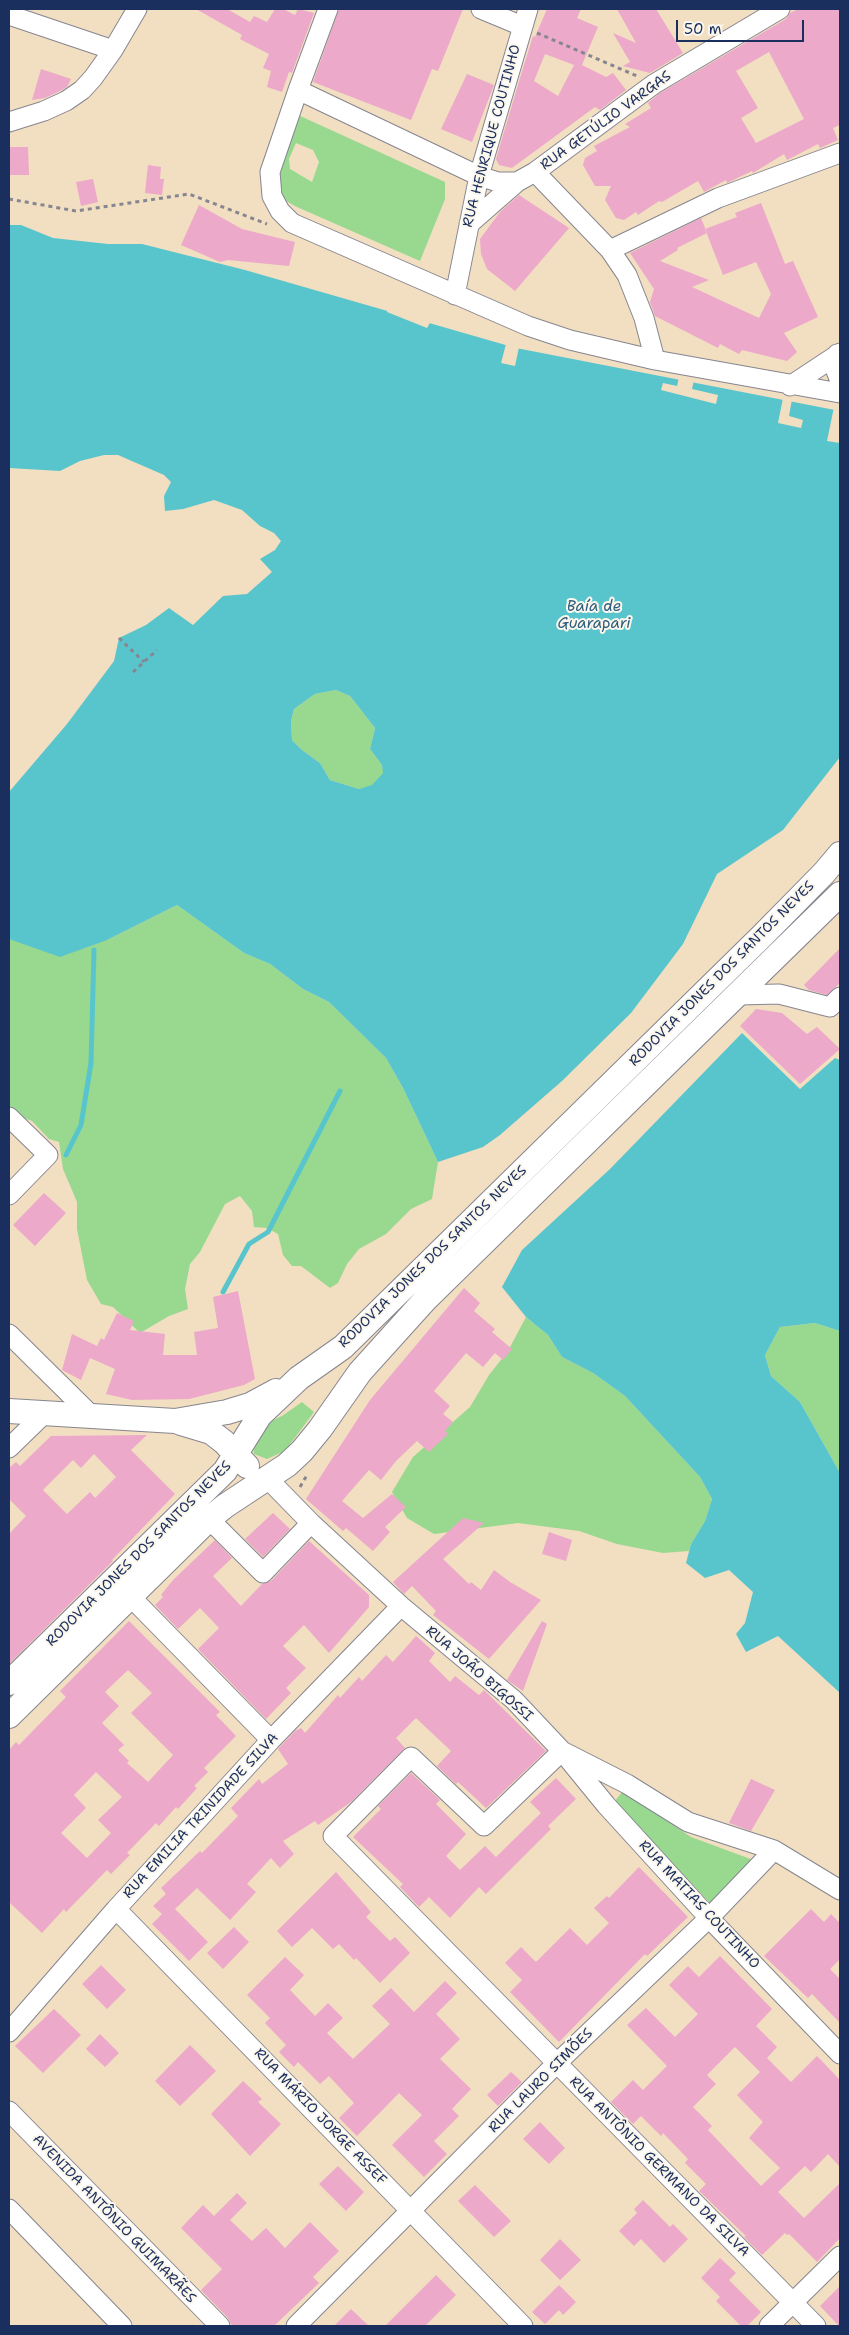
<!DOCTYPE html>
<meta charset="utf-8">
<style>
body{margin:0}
#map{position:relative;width:849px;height:2335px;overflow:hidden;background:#f2dec1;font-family:"Shantell Sans",sans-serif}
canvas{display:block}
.frame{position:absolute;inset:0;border:10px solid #1b2f5e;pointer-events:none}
.scale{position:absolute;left:676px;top:20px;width:128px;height:22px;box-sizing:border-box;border:2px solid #1b2f5e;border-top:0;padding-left:6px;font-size:15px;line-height:18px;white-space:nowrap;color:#1b2f5e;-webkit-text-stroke:4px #fbf7ec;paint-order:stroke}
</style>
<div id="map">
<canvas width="849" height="2335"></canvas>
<div class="frame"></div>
<div class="scale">50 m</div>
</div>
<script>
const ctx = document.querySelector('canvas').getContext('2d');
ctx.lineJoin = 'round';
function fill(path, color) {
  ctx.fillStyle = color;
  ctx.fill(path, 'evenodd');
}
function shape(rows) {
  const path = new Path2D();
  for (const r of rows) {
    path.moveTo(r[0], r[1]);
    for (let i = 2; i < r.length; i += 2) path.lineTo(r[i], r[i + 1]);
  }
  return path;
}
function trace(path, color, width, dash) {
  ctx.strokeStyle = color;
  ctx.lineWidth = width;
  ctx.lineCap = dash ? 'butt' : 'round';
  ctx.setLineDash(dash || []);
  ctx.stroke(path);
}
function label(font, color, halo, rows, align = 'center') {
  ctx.font = font + ' "Shantell Sans",sans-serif';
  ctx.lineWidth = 4;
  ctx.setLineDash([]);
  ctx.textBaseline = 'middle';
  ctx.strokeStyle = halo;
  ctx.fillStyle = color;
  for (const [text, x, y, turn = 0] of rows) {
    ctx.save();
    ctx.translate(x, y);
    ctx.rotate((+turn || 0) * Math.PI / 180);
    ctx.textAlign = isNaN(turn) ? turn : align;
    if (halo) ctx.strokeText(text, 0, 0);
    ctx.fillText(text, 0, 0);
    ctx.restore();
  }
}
fill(shape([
 [298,115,445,182,445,199,420,261,297,207,277,196,274,174],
 [296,143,313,150,319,162,312,182,290,169,289,159],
 [336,690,350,696,375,728,370,749,382,765,384,773,372,786,359,789,330,780,320,763,302,750,292,740,291,721,294,709,315,694],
 [177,905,244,953,270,964,303,989,329,1002,386,1058,403,1088,438,1162,432,1199,411,1209,386,1234,359,1249,347,1264,338,1283,330,1288,301,1266,292,1266,283,1255,278,1234,267,1228,254,1227,252,1211,240,1196,225,1204,200,1252,190,1264,185,1289,188,1309,169,1316,140,1333,113,1307,101,1304,87,1280,77,1229,77,1202,63,1169,59,1142,49,1139,32,1121,21,1117,9,1106,9,939,107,940],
 [526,1317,548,1335,562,1357,593,1373,625,1396,700,1477,712,1499,705,1521,691,1544,689,1551,663,1553,617,1544,579,1531,518,1523,434,1534,407,1518,392,1492,413,1457,470,1407,489,1375,508,1351],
 [815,1323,840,1331,840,1473,800,1402,771,1376,765,1355,780,1327],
 [302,1402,314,1412,285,1451,267,1459,254,1454,253,1438,264,1424,282,1416],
 [623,1791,691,1837,756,1861,712,1905,614,1802]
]), '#98d98f');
fill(shape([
 [9,225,21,225,53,238,108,244,142,244,245,270,516,348,840,411,840,757,783,830,717,874,683,944,631,1013,562,1081,500,1135,483,1147,438,1162,403,1088,386,1058,329,1002,303,989,270,964,244,953,177,905,107,940,60,957,9,939,9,792,67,724,114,661,119,638,146,625,169,608,193,625,223,596,247,594,272,572,260,559,275,550,281,541,274,533,260,526,242,510,214,500,183,509,165,511,164,496,171,482,164,475,118,455,104,455,80,461,60,471,9,468],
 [336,690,350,696,375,728,370,749,382,765,383,773,372,785,359,789,330,780,320,763,302,750,292,740,291,721,294,709,315,694],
 [742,1033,800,1089,835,1058,840,1060,840,1331,815,1323,780,1327,765,1355,771,1376,800,1402,840,1473,840,1693,778,1636,746,1652,736,1634,745,1623,753,1592,729,1570,705,1578,686,1563,691,1544,705,1521,712,1499,700,1477,625,1396,593,1373,562,1357,548,1335,526,1317,502,1287,522,1250,610,1169]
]), '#58c5cd');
fill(shape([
 [388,309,431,321,427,328,387,312],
 [506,344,519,347,515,366,501,363],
 [679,377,694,380,692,389,718,395,716,404,661,390,663,383,677,386],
 [783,398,792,399,789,416,803,420,801,428,778,423],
 [834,407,840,409,840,443,827,441]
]), '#f2dec1');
trace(shape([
 [66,1155,81,1125,91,1063,94,950],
 [223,1292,249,1244,268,1232,340,1091]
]), '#58c5cd', 5);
fill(shape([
 [196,9,227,9,250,22,254,16,267,22,275,9,283,9,295,15,298,9,314,13,292,73,289,72,282,92,267,87,271,71,263,68,269,54,240,39,242,35],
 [339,9,463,9,438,71,432,69,411,120,313,82],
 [547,9,581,9,577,18,598,27,582,65,606,77,613,73,626,90,600,110,595,107,512,168,499,165,496,159,520,78,533,36,535,37],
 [545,54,574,65,558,96,534,81],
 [617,9,656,9,683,53,650,73,623,66,630,62,613,33,636,43],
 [798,9,840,9,840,125,833,128,838,140,820,148,818,144,787,160,784,154,753,173,752,171,727,183,726,180,704,192,698,181,662,202,659,201,638,215,636,212,624,220,616,218,605,200,611,186,595,186,583,165,585,158,597,151,594,146,630,127,625,124,651,108,648,103,660,93,786,19,790,13],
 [769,52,804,119,756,143,741,118,758,108,736,71],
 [41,69,71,79,67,87,60,91,45,98,32,100],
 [467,74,494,85,472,142,441,129],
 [9,147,28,147,29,175,9,175],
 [148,165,161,167,160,179,164,179,162,195,145,193],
 [93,179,98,202,81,206,76,182],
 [519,195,569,228,515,291,487,269,481,254,480,239,500,212],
 [761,203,785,264,793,261,818,317,784,333,797,352,787,361,742,350,739,354,720,344,718,348,655,316,650,302,654,289,630,253,701,218,707,233,677,248,678,250,660,261,709,280,692,287,759,318,771,294,756,262,723,275,705,229,737,217,735,213],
 [199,205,242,229,295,242,289,266,228,260,220,262,181,245],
 [840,948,840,983,827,995,809,990,804,985],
 [756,1009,782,1013,807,1034,817,1027,840,1049,800,1084,740,1026],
 [44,1193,66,1213,35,1246,13,1225],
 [464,1288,480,1303,474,1311,495,1329,492,1332,512,1349,503,1360,495,1353,483,1367,466,1353,434,1391,450,1406,443,1414,453,1422,445,1431,448,1434,429,1452,417,1441,396,1461,381,1480,369,1470,342,1501,363,1518,392,1494,406,1507,385,1527,390,1532,373,1551,346,1528,343,1531,306,1499,370,1400],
 [238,1291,255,1379,244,1385,189,1399,132,1400,106,1394,115,1369,90,1358,81,1380,62,1370,72,1334,97,1346,101,1338,104,1340,117,1313,134,1321,130,1330,165,1334,163,1355,197,1355,194,1332,218,1328,213,1297],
 [147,1435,131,1450,175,1494,112,1560,113,1561,9,1664,9,1534,26,1516,9,1499,9,1468,16,1462,20,1466,51,1436],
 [94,1454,116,1477,95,1498,90,1492,67,1514,43,1490,73,1460,81,1468],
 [273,1513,290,1529,263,1557,245,1539],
 [463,1518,484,1523,443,1559,469,1584,471,1582,481,1590,494,1570,510,1582,541,1600,489,1659,433,1615,436,1611,412,1586,404,1594,393,1582],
 [549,1532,572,1540,566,1561,542,1554],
 [215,1540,232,1558,213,1576,241,1606,262,1584,271,1581,309,1541,369,1595,369,1607,329,1653,304,1625,283,1646,306,1668,286,1688,291,1693,266,1719,198,1649,219,1628,200,1608,178,1629,155,1605,163,1597,161,1595,173,1580],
 [129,1621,220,1712,216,1715,236,1736,204,1768,208,1772,194,1786,197,1788,178,1809,176,1807,159,1826,156,1823,127,1853,130,1855,111,1874,107,1870,66,1912,64,1909,42,1933,9,1902,9,1750,16,1742,19,1745,66,1697,60,1691],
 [128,1670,152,1693,131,1713,173,1755,148,1782,127,1763,129,1761,118,1750,124,1745,102,1723,119,1706,105,1692],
 [96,1772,122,1797,98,1820,111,1833,87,1858,61,1833,86,1808,74,1795],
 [542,1621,547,1624,523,1691,507,1680],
 [416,1636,435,1653,429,1661,450,1682,455,1676,479,1695,484,1690,546,1751,486,1808,458,1782,456,1784,437,1766,451,1751,416,1718,396,1738,405,1748,351,1802,318,1825,315,1821,283,1841,294,1854,280,1868,271,1858,247,1884,256,1892,230,1920,197,1888,175,1909,208,1942,189,1961,152,1924,162,1914,153,1906,166,1894,161,1888,200,1851,202,1853,238,1816,231,1808,259,1779,262,1784,288,1764,278,1749,295,1731,301,1728,305,1733,338,1695,340,1698,359,1677,362,1681,386,1655,393,1662],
 [411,1773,440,1800,436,1804,466,1834,446,1856,460,1870,485,1846,496,1857,541,1813,530,1802,556,1778,576,1799,548,1826,551,1829,486,1894,479,1887,450,1918,429,1897,419,1907,400,1887,403,1884,353,1837,381,1809,378,1806],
 [751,1779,775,1790,751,1831,729,1823],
 [639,1867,688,1917,647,1956,645,1954,559,2042,510,1992,522,1980,505,1963,521,1947,536,1962,570,1928,587,1945,609,1923,594,1908,607,1896,609,1898],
 [336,1872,371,1912,366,1917,390,1941,395,1937,410,1953,380,1983,356,1958,354,1960,339,1944,333,1949,312,1928,292,1947,277,1931],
 [811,1909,824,1922,831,1914,840,1923,840,1959,830,1969,840,1979,840,2023,812,1994,808,1998,764,1956],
 [234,1927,249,1942,223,1969,207,1953],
 [720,1956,772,2009,756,2026,777,2047,767,2058,791,2082,817,2056,840,2080,840,2167,828,2154,811,2172,805,2166,778,2192,804,2218,840,2183,840,2238,817,2262,789,2234,787,2235,785,2233,762,2255,744,2237,746,2236,699,2191,706,2184,685,2163,688,2159,663,2133,661,2136,641,2116,633,2124,611,2102,633,2080,643,2090,667,2066,627,2025,646,2008,675,2037,698,2014,669,1985,688,1966,699,1977],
 [735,2047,760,2072,737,2095,763,2122,749,2138,780,2168,761,2186,708,2130,712,2126,693,2107,716,2084,707,2075],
 [285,1957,304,1975,290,1990,315,2016,328,2003,343,2018,327,2033,353,2059,390,2024,372,2006,391,1988,414,2012,445,1981,457,1993,436,2014,460,2039,440,2059,471,2089,452,2109,459,2116,434,2141,447,2154,424,2177,392,2145,422,2115,399,2093,357,2136,339,2118,354,2103,329,2076,320,2084,298,2062,294,2067,279,2052,286,2045,265,2023,270,2018,247,1995],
 [101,1965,126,1990,107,2009,82,1984],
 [54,2009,81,2035,43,2073,15,2046],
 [100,2034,119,2053,105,2067,86,2049],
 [190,2045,216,2071,180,2106,155,2081],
 [511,2072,522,2082,498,2106,487,2095],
 [243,2081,262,2099,258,2102,281,2124,250,2156,211,2114],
 [540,2122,565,2148,549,2164,523,2139],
 [338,2166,364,2192,346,2211,319,2184],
 [475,2185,511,2221,494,2237,458,2201],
 [237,2193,247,2203,230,2220,252,2241,266,2228,285,2248,310,2222,339,2251,313,2277,319,2283,274,2326,233,2326,231,2324,228,2318,201,2290,222,2269,181,2228,203,2205,214,2216],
 [643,2200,670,2227,673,2224,688,2239,664,2263,641,2239,634,2246,619,2231,637,2213,634,2209],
 [560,2239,581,2260,560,2280,540,2260],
 [720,2258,736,2273,729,2280,761,2312,747,2326,741,2326,716,2301,720,2297,701,2278],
 [436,2275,456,2295,425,2326,385,2326],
 [559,2285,576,2302,563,2315,559,2310,545,2324,532,2312],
 [840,2286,840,2326,839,2326,820,2306],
 [351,2309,369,2326,334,2326]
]), '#eca9c9');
const minor = shape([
 [328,9,298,90,270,172,272,196,280,211,292,223,528,326,570,340,655,360,840,393],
 [481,9,522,26],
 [9,15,113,50],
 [298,90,479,176,498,182,517,182,535,172,654,84,780,9],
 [9,122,44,111,66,101,82,90,93,78,113,50,137,9],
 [535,172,610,250,627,275,644,318,655,360],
 [469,224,517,182],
 [610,250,718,198,840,153],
 [455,295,479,176,528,9],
 [837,354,836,371,840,381],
 [790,386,840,353],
 [739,995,779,994,830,1007,840,997],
 [9,1117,48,1155,9,1195],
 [9,1334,91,1415],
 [9,1448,46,1412],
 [267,1478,311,1523,401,1606,514,1700,562,1751,627,1784,688,1822,774,1850,840,1890],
 [209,1519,263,1573,311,1523],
 [122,1588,271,1740],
 [562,1751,484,1826,411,1757,333,1836,816,2326],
 [566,1756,606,1805,709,1918,840,2054],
 [116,1909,523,2326],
 [9,2032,116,1909,271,1740,401,1606],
 [9,2111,220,2326],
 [9,2209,122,2326],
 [296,2326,557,2063,709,1918,774,1850],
 [769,2326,840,2256]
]);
const major = shape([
 [9,1411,175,1421,227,1412,250,1405,276,1391],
 [181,1423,211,1432,224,1442,247,1466],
 [9,1683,225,1471,260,1415,299,1378,343,1347,762,936,824,873,840,854],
 [9,1716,209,1519,225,1506,287,1465,302,1451,320,1429,360,1372,425,1300,840,894]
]);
trace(minor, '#868690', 21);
trace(major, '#868690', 26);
trace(shape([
 [537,33,637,76],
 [9,199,76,211,189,194,267,224],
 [119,638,144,662],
 [133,672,157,650],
 [300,1487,307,1475]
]), '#868690', 3, [4, 4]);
trace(minor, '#fff', 19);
trace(major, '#fff', 24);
label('14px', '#1b2f5e', '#fbf7ec', [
 ["RUA GETÚLIO VARGAS",606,121,-36],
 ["RUA HENRIQUE COUTINHO",492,136,-75],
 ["RODOVIA JONES DOS SANTOS NEVES",722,974,-45],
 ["RODOVIA JONES DOS SANTOS NEVES",433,1257,-44],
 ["RODOVIA JONES DOS SANTOS NEVES",139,1554,-45],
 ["RUA JOÃO BIGOSSI",479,1674,41],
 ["RUA EMILIA TRINIDADE SILVA",201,1816,-47],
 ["RUA MATIAS COUTINHO",699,1905,47],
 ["RUA LAURO SIMÕES",541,2081,-45],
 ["RUA MÁRIO JORGE ASSEF",320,2117,46],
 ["RUA ANTÔNIO GERMANO DA SILVA",659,2167,45],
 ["AVENIDA ANTÔNIO GUIMARÃES",114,2219,46]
]);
label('italic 15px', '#2d5c7f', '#fbf7ec', [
 ["Baía de",594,607],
 ["Guarapari",594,624]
]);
</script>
